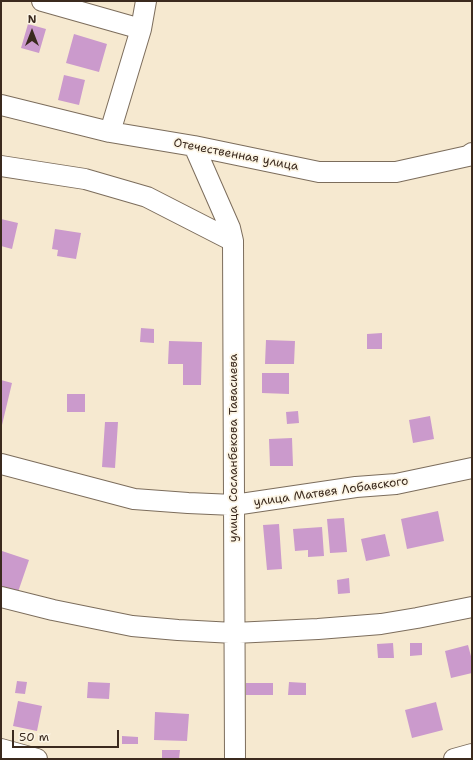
<!DOCTYPE html>
<meta charset="utf-8">
<style>
body{margin:0}
#map{position:relative;width:473px;height:760px;overflow:hidden;background:#f6e9d0;font-family:"Shantell Sans",sans-serif}
canvas{display:block}
.frame{position:absolute;inset:0;border:2px solid #3b2a1e;pointer-events:none}
.north{position:absolute;left:12px;top:12px;width:40px;height:40px;-webkit-text-stroke:3px #fcf5e5;paint-order:stroke;rotate:0deg;font-size:11px;font-weight:700;line-height:16px;text-align:center;color:#3b2a1e}
.north::after{content:'';display:block;margin:auto;width:14px;height:18px;background:#3b2a1e;clip-path:polygon(50% 0,100% 100%,50% 72%,0 100%)}
.scale{position:absolute;left:12px;top:730px;width:107px;height:18px;box-sizing:border-box;border:2px solid #3b2a1e;border-top:0;padding-left:5px;font-size:12px;line-height:14px;white-space:nowrap;color:#3b2a1e;-webkit-text-stroke:3px #fcf5e5;paint-order:stroke}
</style>
<div id="map">
<canvas width="473" height="760"></canvas>
<div class="frame"></div>
<div class="north">N</div>
<div class="scale">50 m</div>
</div>
<script>
const ctx = document.querySelector('canvas').getContext('2d');
ctx.lineJoin = 'round';
function fill(path, color) {
  ctx.fillStyle = color;
  ctx.fill(path, 'evenodd');
}
function shape(rows) {
  const path = new Path2D();
  for (const r of rows) {
    path.moveTo(r[0], r[1]);
    for (let i = 2; i < r.length; i += 2) path.lineTo(r[i], r[i + 1]);
  }
  return path;
}
function trace(path, color, width, dash) {
  ctx.strokeStyle = color;
  ctx.lineWidth = width;
  ctx.lineCap = dash ? 'butt' : 'round';
  ctx.setLineDash(dash || []);
  ctx.stroke(path);
}
function label(font, color, halo, rows, align = 'center') {
  ctx.font = font + ' "Shantell Sans",sans-serif';
  ctx.lineWidth = 3.5;
  ctx.setLineDash([]);
  ctx.textBaseline = 'middle';
  ctx.strokeStyle = halo;
  ctx.fillStyle = color;
  for (const [text, x, y, turn = 0] of rows) {
    ctx.save();
    ctx.translate(x, y);
    ctx.rotate((+turn || 0) * Math.PI / 180);
    ctx.textAlign = isNaN(turn) ? turn : align;
    if (halo) ctx.strokeText(text, 0, 0);
    ctx.fillText(text, 0, 0);
    ctx.restore();
  }
}
fill(shape([
 [28,24,46,29,39,53,21,48],
 [74,34,107,44,99,72,66,63],
 [64,75,85,80,79,105,58,100],
 [1,219,18,223,12,249,1,246],
 [55,229,81,233,76,259,57,256,58,250,52,249],
 [141,328,154,329,154,343,140,342],
 [382,333,382,349,367,349,367,334],
 [266,340,295,341,294,364,265,364],
 [169,341,202,342,201,385,183,385,183,364,168,364],
 [262,373,289,373,289,394,262,393],
 [1,380,12,383,2,425,1,425],
 [67,394,85,394,85,412,67,412],
 [298,411,299,423,287,424,286,412],
 [430,416,434,439,413,443,409,420],
 [105,422,118,422,115,468,102,467],
 [292,438,293,466,270,466,269,439],
 [438,511,444,541,407,549,401,519],
 [344,518,347,552,330,553,327,519],
 [279,524,282,569,267,570,263,525],
 [322,527,324,556,308,557,308,550,295,551,293,529],
 [385,534,390,556,366,561,361,539],
 [2,551,29,560,18,592,1,586],
 [349,578,350,593,338,594,337,580],
 [393,643,394,658,378,658,377,644],
 [410,643,422,643,422,655,410,656],
 [468,645,472,660,472,673,451,678,445,651],
 [17,681,27,682,25,694,15,693],
 [88,682,110,683,109,699,87,698],
 [289,682,306,683,306,695,288,695],
 [246,683,273,683,273,695,246,695],
 [18,701,42,706,37,731,13,726],
 [436,702,443,730,412,738,405,710],
 [155,712,189,714,187,741,154,740],
 [122,736,138,737,138,744,122,744],
 [162,750,180,750,179,759,162,758]
]), '#cb9acc');
const minor = shape([
 [42,1,141,29],
 [1,105,110,132,194,146,319,172,396,172,468,156,472,153],
 [110,132,141,29,146,1],
 [194,146,230,228,233,241,235,759],
 [1,166,85,179,147,197,233,241],
 [1,464,134,499,188,503,234,505,356,487,396,484,472,468],
 [1,597,53,610,132,626,178,630,234,633,318,629,381,624,417,618,472,607],
 [1,749,37,759],
 [454,759,472,754]
]);
trace(minor, '#7c6d5c', 22);
trace(minor, '#fff', 20);
label('12px', '#3b2a1e', '#fcf5e5', [
 ["Отечественная улица",236,155,11],
 ["улица Сосланбекова Тавасиева",234,448,-90],
 ["улица Матвея Лобавского",331,492,-8]
]);
</script>
